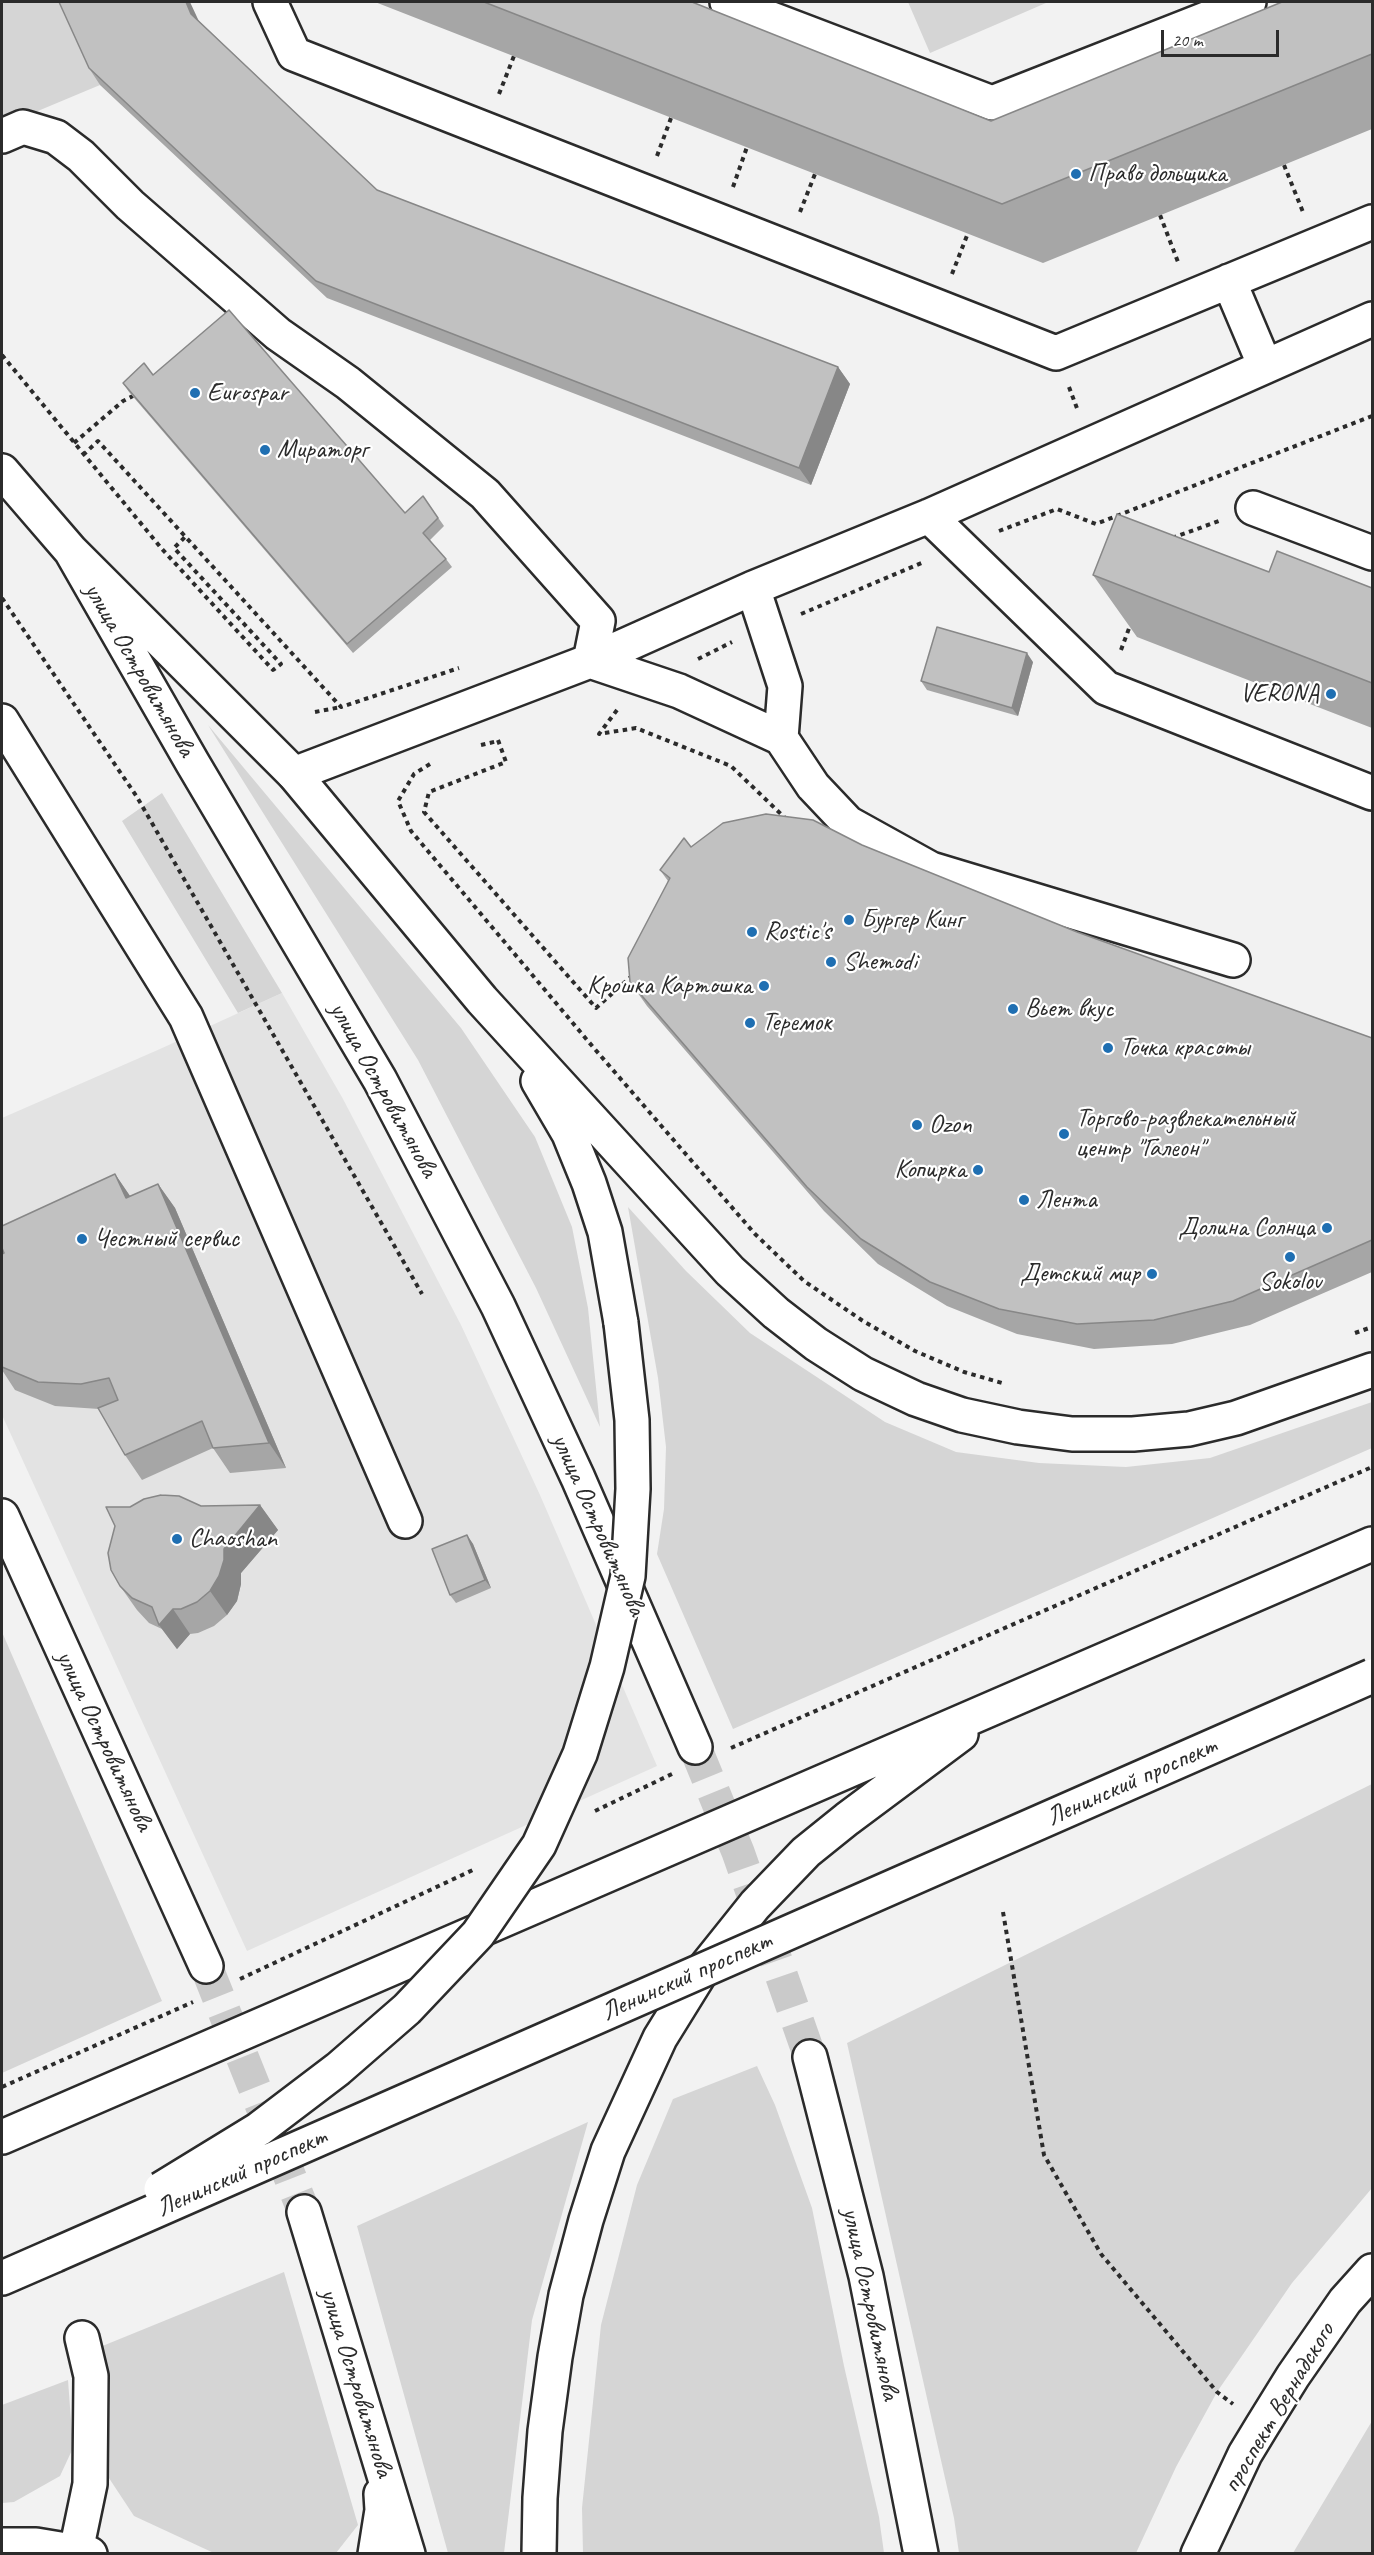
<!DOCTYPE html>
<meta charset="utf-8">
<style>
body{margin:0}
#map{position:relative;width:1374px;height:2555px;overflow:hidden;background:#f2f2f2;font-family:Caveat,sans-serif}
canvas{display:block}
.frame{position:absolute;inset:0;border:3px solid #2b2b2b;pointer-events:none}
.scale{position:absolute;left:1161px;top:30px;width:118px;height:27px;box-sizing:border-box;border:3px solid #2b2b2b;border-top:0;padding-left:8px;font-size:18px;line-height:21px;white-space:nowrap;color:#2b2b2b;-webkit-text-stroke:4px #fff;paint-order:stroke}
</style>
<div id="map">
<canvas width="1374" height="2555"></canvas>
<div class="frame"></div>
<div class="scale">20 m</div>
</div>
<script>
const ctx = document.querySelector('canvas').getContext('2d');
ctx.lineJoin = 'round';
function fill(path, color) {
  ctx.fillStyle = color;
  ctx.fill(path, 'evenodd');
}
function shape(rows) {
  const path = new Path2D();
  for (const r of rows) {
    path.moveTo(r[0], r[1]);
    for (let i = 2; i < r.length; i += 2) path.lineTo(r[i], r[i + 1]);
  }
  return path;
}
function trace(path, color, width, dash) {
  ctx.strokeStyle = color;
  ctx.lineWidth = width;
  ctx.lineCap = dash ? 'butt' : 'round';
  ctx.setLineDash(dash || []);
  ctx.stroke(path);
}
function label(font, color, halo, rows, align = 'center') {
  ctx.font = font + ' Caveat,sans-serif';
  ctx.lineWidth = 4.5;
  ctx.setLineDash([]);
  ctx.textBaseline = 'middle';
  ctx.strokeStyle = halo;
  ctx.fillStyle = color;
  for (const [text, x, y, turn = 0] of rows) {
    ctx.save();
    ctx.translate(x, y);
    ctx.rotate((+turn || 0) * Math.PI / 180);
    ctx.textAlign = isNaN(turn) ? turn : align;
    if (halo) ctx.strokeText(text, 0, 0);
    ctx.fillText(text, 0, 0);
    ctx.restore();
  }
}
fill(shape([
 [282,993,343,1099,461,1325,540,1495,657,1766,247,1951,2,1415,2,1118,160,1049]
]), '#e3e3e3');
fill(shape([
 [2,2,64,2,100,85,2,126],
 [908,2,1046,2,1046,3,930,53],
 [208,725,461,1028,535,1137,572,1227,588,1308,600,1427,536,1288,418,1060],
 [162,793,282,993,238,1013,122,821],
 [628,1207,686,1271,750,1333,885,1422,956,1452,1039,1463,1126,1467,1210,1458,1372,1402,1372,1448,733,1729,657,1554,664,1509,666,1447,658,1378],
 [2,1632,162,2001,2,2073],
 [1372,1784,1372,2188,1292,2283,1217,2392,1176,2467,1136,2553,959,2553,954,2518,847,2043],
 [757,2066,775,2105,812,2208,844,2366,879,2517,884,2553,583,2553,582,2508,601,2325,637,2185,673,2099],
 [588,2122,532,2320,504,2553,448,2553,357,2226],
 [284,2272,358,2525,336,2553,216,2554,134,2516,101,2466,100,2347],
 [68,2380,73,2448,60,2476,14,2502,2,2503,2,2405],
 [1372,2421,1372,2553,1293,2553]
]), '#d5d5d5');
trace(shape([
 [695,1747,738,1852,810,2057],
 [206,1966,304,2212]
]), '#cacaca', 33, [33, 16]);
const minor = shape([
 [270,2,294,54,1056,353,1372,222],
 [727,2,992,103,1249,2],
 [2,136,23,127,56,137,81,156,130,205,278,334,348,383,485,494,598,621,590,661,679,691,781,738,813,786,848,823,931,869,1233,960],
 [1229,281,1265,366],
 [1253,508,1372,553],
 [929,516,1106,688,1372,793],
 [753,588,785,686,781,738],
 [2,721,186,1017,405,1521],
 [294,774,590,661,753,588,929,516,1372,319],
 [76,2551,90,2484,91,2376,82,2338]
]);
const major = shape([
 [2,471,71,551,192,762,380,1080,498,1306,578,1478,695,1747],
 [71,551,294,774,482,1000,730,1271,776,1313,816,1344,863,1374,916,1399,962,1415,1018,1427,1072,1434,1133,1434,1189,1429,1236,1418,1372,1370],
 [538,1081,569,1134,589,1183,605,1232,621,1323],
 [2,1516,206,1966],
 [810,2057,866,2276,921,2554],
 [2,2137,1372,1544],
 [304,2212,408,2554],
 [2,2278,55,2255],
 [2,2545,36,2545,90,2554],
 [375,2554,382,2510,381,2494],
 [539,2554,540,2498,545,2431,555,2357,566,2295,586,2220,608,2151,660,2038,699,1975,755,1905,806,1852,847,1819,961,1734],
 [1198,2554,1245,2454,1262,2426,1293,2376,1345,2301,1372,2271]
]);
trace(minor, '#2b2b2b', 38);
trace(major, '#2b2b2b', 38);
trace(shape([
 [499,94,514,56],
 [657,156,671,118],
 [1284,165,1303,212],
 [733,187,747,147],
 [800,212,815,174],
 [1160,215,1178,262],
 [952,274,968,233],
 [2,355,162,549,273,670,281,664,174,548,185,537],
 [1069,387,1078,411],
 [74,443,123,401,133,396],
 [83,455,98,441,341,707,459,668],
 [999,531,1057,509,1096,524,1372,416],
 [1172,538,1219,521],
 [2,598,137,797,422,1294],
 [801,614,924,562],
 [1121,650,1131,623],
 [698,659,732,642],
 [617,710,599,734,636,728,731,766,785,818],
 [315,712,341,707],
 [498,740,506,762,429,792,424,812,596,1008,633,975],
 [481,745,498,741],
 [430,764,414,774,398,801,411,831,593,1047,755,1234,804,1281,863,1321,915,1351,964,1372,1002,1383],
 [1355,1333,1372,1327],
 [731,1748,1372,1467],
 [595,1811,672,1774],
 [1003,1912,1044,2155,1101,2254,1217,2392,1233,2404],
 [240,1979,475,1869],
 [2,2087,193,2002]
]), '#2b2b2b', 4, [4.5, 4.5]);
trace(minor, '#fff', 33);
trace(major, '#fff', 33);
const majorBridge = shape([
 [161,2189,259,2129,338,2069,407,2009,478,1934,539,1845,580,1754,607,1667,628,1576,633,1489,632,1420,621,1323],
 [55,2255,1372,1676]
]);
trace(majorBridge, '#2b2b2b', 38, []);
trace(majorBridge, '#fff', 33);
fill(shape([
 [375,2,692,2,991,121,1372,2,1372,129,1043,263],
 [199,21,377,190,838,367,850,384,811,485,327,298,100,85,89,68],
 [153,375,405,513,423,496,444,526,430,540,446,559,452,567,353,653,129,392,123,383],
 [1269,572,1372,588,1372,728,1137,637,1093,575],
 [1033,662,1018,716,927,690,921,681],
 [862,845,1077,932,1372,1038,1372,1272,1250,1325,1172,1344,1094,1349,1017,1334,947,1306,878,1264,824,1211,647,1006,630,982,668,881,660,870,691,847],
 [115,1174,130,1196,158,1184,175,1208,286,1468,230,1473,213,1448,142,1480,125,1455,99,1409,55,1406,15,1390,2,1370,2,1254],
 [260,1505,278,1530,241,1573,241,1584,237,1601,227,1615,214,1626,198,1633,190,1634,177,1649,162,1629,149,1623,137,1610,120,1586,201,1506],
 [467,1535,473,1544,491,1588,456,1603,450,1595]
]), '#a6a6a6');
fill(shape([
 [186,2,190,2,203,30,191,14],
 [838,367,850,384,811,485,799,468],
 [1027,653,1033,662,1018,716,1012,708],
 [115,1174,132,1199,126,1198],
 [158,1184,175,1208,286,1468,269,1443],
 [260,1505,278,1530,241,1573,241,1584,237,1601,227,1615,210,1591,224,1549],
 [467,1535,473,1544,491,1588,485,1580],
 [173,1609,190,1634,177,1649,159,1625]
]), '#878787');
const building = shape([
 [59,2,186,2,191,14,377,190,838,367,799,468,316,281,89,68,59,2],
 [484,2,692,2,991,121,1282,2,1372,2,1372,54,1002,204,484,2],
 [229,310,405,513,423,496,438,518,423,533,446,559,347,644,123,383,144,363,153,375,229,310],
 [1117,514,1269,572,1277,551,1372,588,1372,683,1093,575,1117,514],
 [937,627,1027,653,1012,708,921,681,937,627],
 [766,814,813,820,862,845,1077,932,1372,1038,1372,1240,1233,1301,1154,1320,1077,1324,999,1309,930,1282,861,1239,807,1187,630,982,628,958,670,878,660,870,684,838,691,847,723,823,766,814],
 [115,1174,126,1198,158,1184,269,1443,213,1448,202,1421,125,1455,98,1408,118,1400,109,1378,81,1384,38,1382,2,1367,2,1254,4,1253,2,1248,2,1226,115,1174],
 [161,1495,179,1496,201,1506,260,1505,224,1549,224,1560,219,1576,210,1591,197,1602,181,1609,173,1609,159,1625,152,1607,132,1598,120,1586,111,1570,108,1553,115,1526,106,1507,130,1507,144,1499,161,1495],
 [467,1535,485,1580,450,1595,432,1549,467,1535]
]);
fill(building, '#c1c1c1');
trace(building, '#878787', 1.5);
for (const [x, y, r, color] of [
 [1076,174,6,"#1f6fb2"],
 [195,393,6,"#1f6fb2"],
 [265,450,6,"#1f6fb2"],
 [1331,694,6,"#1f6fb2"],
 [849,920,6,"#1f6fb2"],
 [752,932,6,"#1f6fb2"],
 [831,962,6,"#1f6fb2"],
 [764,986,6,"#1f6fb2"],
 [1013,1009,6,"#1f6fb2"],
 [750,1023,6,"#1f6fb2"],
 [1108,1048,6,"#1f6fb2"],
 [917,1125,6,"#1f6fb2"],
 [1064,1134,6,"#1f6fb2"],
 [978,1170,6,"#1f6fb2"],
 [1024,1200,6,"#1f6fb2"],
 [1327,1228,6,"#1f6fb2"],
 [82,1239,6,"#1f6fb2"],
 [1290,1257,6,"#1f6fb2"],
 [1152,1274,6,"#1f6fb2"],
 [177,1539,6,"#1f6fb2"]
]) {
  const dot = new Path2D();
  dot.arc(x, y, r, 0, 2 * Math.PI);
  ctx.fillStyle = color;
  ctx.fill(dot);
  trace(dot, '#fff', 2);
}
label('26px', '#2b2b2b', '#fff', [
 ["Право дольщика",1088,174],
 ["Eurospar",207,393],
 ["Мираторг",277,450],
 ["VERONA",1319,694,"right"],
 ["Бургер Кинг",861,920],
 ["Rostic's",764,932],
 ["Shemodi",843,962],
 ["Крошка Картошка",752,986,"right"],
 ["Вьет вкус",1025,1009],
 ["Теремок",762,1023],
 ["Точка красоты",1120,1048],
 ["Торгово-развлекательный",1076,1119],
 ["центр \"Галеон\"",1076,1149],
 ["Ozon",929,1125],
 ["Копирка",966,1170,"right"],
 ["Лента",1036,1200],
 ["Долина Солнца",1315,1228,"right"],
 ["Честный сервис",94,1239],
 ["Детский мир",1140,1274,"right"],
 ["Sokolov",1290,1282,"center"],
 ["Chaoshan",189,1539]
], 'left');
label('26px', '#2b2b2b', '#fff', [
 ["улица Островитянова",139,670,60],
 ["улица Островитянова",383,1090,61],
 ["улица Островитянова",598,1525,66],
 ["улица Островитянова",104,1741,65],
 ["Ленинский проспект",1132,1782,-24],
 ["Ленинский проспект",687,1977,-24],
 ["Ленинский проспект",242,2173,-24],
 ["улица Островитянова",870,2304,78],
 ["улица Островитянова",356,2383,73],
 ["проспект Вернадского",1279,2408,-59]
]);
</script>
